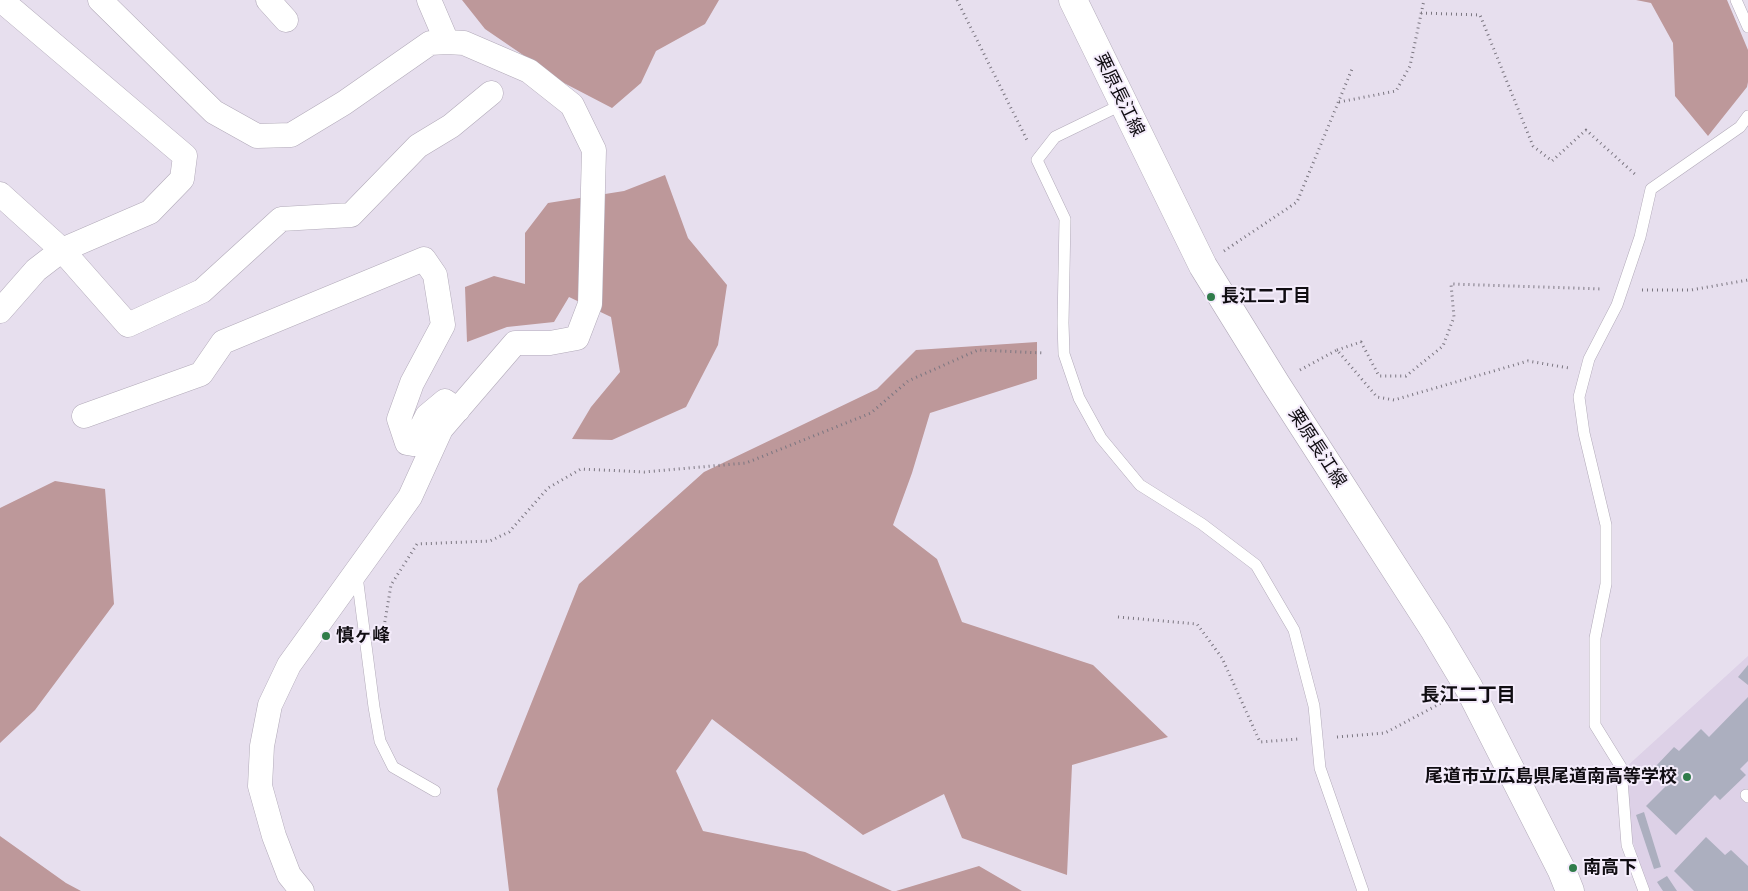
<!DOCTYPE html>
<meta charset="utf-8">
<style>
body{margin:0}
canvas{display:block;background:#e7dfee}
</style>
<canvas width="1748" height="891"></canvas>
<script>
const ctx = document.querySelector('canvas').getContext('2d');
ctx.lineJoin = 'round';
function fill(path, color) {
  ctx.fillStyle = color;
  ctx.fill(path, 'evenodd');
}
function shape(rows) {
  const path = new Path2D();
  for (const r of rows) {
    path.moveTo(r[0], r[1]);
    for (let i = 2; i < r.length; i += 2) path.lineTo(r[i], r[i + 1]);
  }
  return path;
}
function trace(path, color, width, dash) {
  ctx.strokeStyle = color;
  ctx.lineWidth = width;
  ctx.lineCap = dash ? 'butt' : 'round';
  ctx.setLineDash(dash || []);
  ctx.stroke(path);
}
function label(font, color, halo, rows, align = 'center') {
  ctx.font = font + ' "Libre Baskerville","Noto Sans JP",serif';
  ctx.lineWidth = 4;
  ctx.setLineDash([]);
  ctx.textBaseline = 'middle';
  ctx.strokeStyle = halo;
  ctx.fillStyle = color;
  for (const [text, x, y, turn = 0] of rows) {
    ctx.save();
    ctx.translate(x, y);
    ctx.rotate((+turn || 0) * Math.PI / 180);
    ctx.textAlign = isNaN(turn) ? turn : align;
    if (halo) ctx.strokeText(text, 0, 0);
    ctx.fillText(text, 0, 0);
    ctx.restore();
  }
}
fill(shape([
 [1748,656,1748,891,1646,891,1628,823,1625,768]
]), '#ddd1e7');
fill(shape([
 [462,0,719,0,705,24,656,51,641,83,612,108,564,83,485,29],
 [1636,0,1727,0,1748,50,1748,82,1747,87,1708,136,1675,96,1673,43,1651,3],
 [665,175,688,238,727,285,718,345,686,407,612,440,572,439,591,407,620,372,611,317,569,297,554,322,507,327,467,342,465,287,494,276,525,284,525,233,548,203,624,191],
 [1037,342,1037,379,930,413,912,473,893,525,937,559,962,622,1093,665,1168,737,1072,765,1067,875,962,838,944,794,863,835,712,719,676,771,703,831,805,852,892,891,509,891,497,789,579,584,704,472,877,389,916,350],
 [55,481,105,489,114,604,35,710,0,743,0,508],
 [0,836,66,883,81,891,0,891],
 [979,866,1022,891,896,891]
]), '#bd989a');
fill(shape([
 [1748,665,1748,685,1738,677],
 [1748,697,1748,761,1740,769,1746,775,1720,800,1715,795,1676,835,1646,806,1671,781,1656,766,1674,747,1679,751,1701,729,1709,737],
 [1644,812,1661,867,1654,869,1636,815],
 [1706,837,1725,855,1731,850,1748,866,1748,891,1694,891,1674,871],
 [1667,876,1677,891,1663,891,1657,882]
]), '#acafbf');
const lane = shape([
 [1736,0,1748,27],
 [1123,104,1055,137,1037,160,1065,219,1063,323,1064,354,1079,398,1101,438,1140,485,1202,524,1256,565,1294,630,1314,706,1320,768,1363,891],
 [357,576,374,707,380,741,393,767,435,791],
 [1746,795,1748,797],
 [1644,891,1627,845,1621,767,1595,725,1595,638,1606,584,1606,525,1584,433,1579,397,1589,359,1617,305,1640,237,1651,189,1740,127,1748,116]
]);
const street = shape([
 [100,0,214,112,257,136,291,135,344,103,430,43,447,42,464,43,529,71,572,105,594,150,590,304,577,338,550,343,515,343,441,429,410,497,289,665,270,705,262,746,260,786,274,836,289,875,302,891],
 [268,0,286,20],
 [429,0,447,42],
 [0,194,62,250,128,325,202,291,281,219,351,215,418,146,451,126,491,93],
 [0,311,36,270,62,250,150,212,182,179,185,156,1,0],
 [84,416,201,374,223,342,424,259,435,275,443,325,412,383,399,419,407,443,413,444,427,416,445,401,458,410]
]);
const secondary = shape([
 [1073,0,1203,266,1276,384,1435,631,1469,688,1562,871,1570,891]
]);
trace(lane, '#b2aab9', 12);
trace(street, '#b2aab9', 25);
trace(secondary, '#b2aab9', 29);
trace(shape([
 [957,0,1027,140],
 [1421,13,1480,15,1533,146,1552,161,1586,130,1637,176],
 [1339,102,1396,91,1410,66,1424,0],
 [1224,251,1297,202,1352,69],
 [1642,290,1691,290,1748,280],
 [1337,350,1361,342,1379,376,1406,376,1443,346,1454,317,1451,284,1603,289],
 [1300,370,1337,350,1377,397,1394,400,1528,361,1569,368],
 [1118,617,1197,624,1222,658,1260,742,1298,739],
 [384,627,391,585,417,544,490,541,509,532,548,488,581,469,644,472,746,463,871,413,908,381,978,350,1044,353],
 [1337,737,1385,733,1445,701]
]), '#7b7680', 3, [1, 4]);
trace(lane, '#fff', 11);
trace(street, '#fff', 24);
trace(secondary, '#fff', 28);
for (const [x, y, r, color] of [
 [1211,297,5,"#307c4b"],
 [326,636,5,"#307c4b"],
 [1687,777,5,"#307c4b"],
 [1573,868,5,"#307c4b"]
]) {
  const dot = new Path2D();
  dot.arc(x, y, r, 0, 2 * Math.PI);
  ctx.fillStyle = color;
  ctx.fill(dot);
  trace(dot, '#f4ecfb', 2);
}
label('18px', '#100d12', '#f4ecfb', [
 ["栗原長江線",1119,95,64],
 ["栗原長江線",1317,448,57]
]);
label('bold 18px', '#100d12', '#f4ecfb', [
 ["長江二丁目",1221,297],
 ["慎ヶ峰",336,636],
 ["尾道市立広島県尾道南高等学校",1677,777,"right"],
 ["南高下",1583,868]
], 'left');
label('bold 19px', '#100d12', '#f4ecfb', [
 ["長江二丁目",1468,696]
]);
</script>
